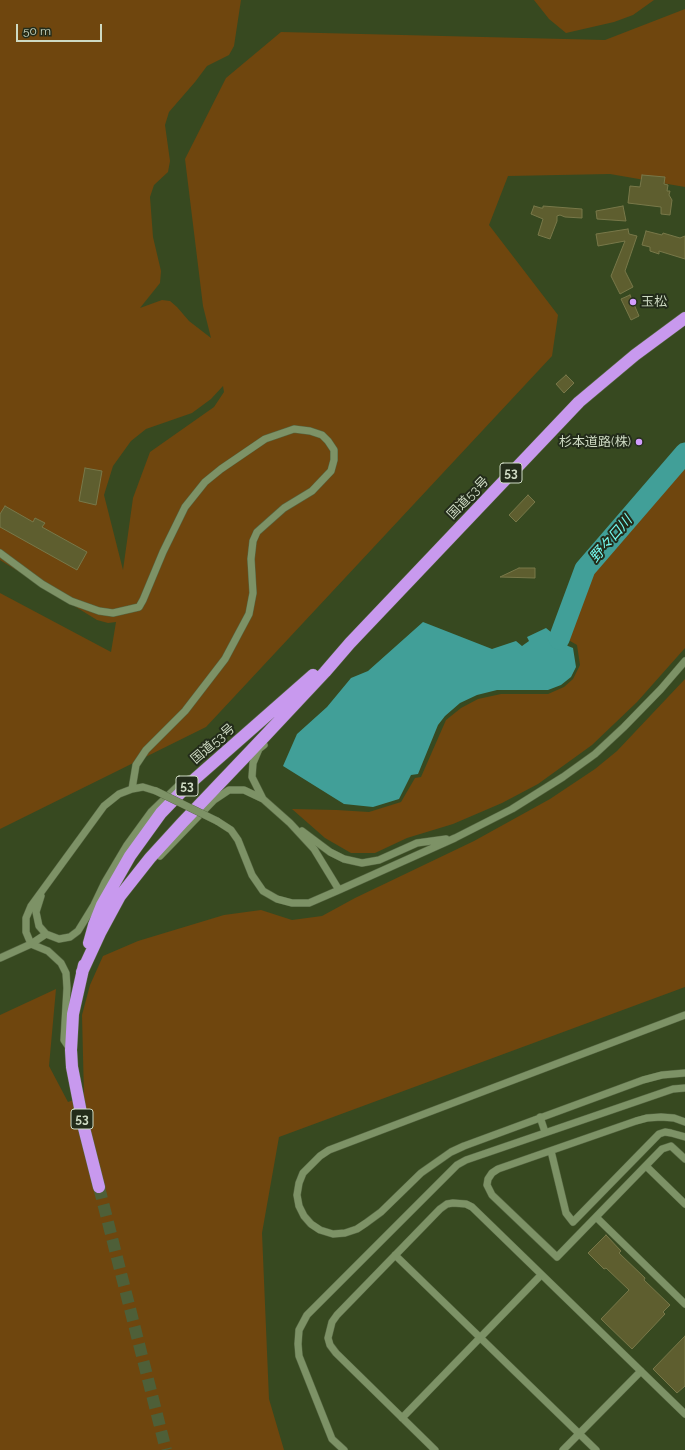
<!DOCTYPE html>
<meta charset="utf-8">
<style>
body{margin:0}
#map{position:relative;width:685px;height:1450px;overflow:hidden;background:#374920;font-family:Raleway,sans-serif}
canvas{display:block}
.scale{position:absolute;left:16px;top:24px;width:86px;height:18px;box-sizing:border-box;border:2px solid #cedac3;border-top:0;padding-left:5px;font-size:12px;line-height:14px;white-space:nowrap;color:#cedac3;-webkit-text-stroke:3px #232c1a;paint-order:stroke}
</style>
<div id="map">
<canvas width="685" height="1450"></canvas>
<div class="scale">50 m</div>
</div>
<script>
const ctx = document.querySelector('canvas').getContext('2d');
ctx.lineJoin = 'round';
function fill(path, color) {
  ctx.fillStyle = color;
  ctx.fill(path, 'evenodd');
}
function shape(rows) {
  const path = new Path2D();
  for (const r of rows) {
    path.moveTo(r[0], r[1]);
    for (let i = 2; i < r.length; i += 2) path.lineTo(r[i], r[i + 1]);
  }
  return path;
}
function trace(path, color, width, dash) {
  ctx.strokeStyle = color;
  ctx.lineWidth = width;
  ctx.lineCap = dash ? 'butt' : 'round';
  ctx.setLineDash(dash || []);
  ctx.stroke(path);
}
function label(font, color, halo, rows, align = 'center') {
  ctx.font = font + ' Raleway,"Noto Sans JP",sans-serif';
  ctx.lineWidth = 4;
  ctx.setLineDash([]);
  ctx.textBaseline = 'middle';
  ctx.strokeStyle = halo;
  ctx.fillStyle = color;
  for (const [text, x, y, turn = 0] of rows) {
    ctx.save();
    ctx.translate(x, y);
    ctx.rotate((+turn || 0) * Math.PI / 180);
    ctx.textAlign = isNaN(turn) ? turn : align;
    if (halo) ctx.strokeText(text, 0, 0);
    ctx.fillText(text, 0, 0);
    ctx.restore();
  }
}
fill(shape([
 [0,0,241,0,234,46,229,55,207,66,195,82,169,112,165,125,170,161,168,172,154,185,150,197,153,237,161,271,160,283,140,308,162,300,170,301,177,307,189,321,211,338,203,306,185,159,226,78,281,32,605,40,685,9,685,187,610,174,508,176,489,225,558,315,552,356,206,727,0,829,0,593,111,652,116,622,108,623,97,620,0,560],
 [223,386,224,392,214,407,150,452,133,498,123,570,104,495,113,466,131,441,146,429,192,413,211,399],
 [534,0,654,0,633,15,614,22,566,33,549,19],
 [685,462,685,648,637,702,592,745,538,784,502,803,453,824,407,838,375,853,351,853,325,838,292,809,337,810,369,812,401,802,415,778,421,777,446,720,461,708,478,699,501,694,548,694,564,687,573,679,580,665,577,645,565,638,591,570],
 [685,679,685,987,279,1137,262,1233,269,1399,284,1450,0,1450,0,1015,56,989,49,1066,68,1102,84,1096,82,1015,90,985,103,956,138,941,224,915,261,910,292,920,322,916,355,898,474,841,550,799,595,769,617,751]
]), '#6f460e');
fill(shape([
 [423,622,492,649,516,641,522,646,529,641,527,637,546,628,568,646,573,648,576,667,571,677,561,685,548,690,497,690,477,695,460,703,445,716,438,725,418,774,411,775,399,799,373,807,344,804,283,766,297,734,327,707,351,678,368,671]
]), '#419f98');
trace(shape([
 [559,639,585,569,685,453]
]), '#419f98', 21);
const building = shape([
 [642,175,665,177,664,184,668,185,667,191,670,191,669,195,672,200,670,215,661,214,661,207,628,203,630,186,640,187,642,175],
 [534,206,541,208,543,208,543,206,582,209,582,218,565,217,560,215,557,216,557,221,550,239,538,235,543,219,531,214,534,206],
 [623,206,626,221,597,219,596,211,623,206],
 [628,229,629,234,637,236,625,271,633,287,620,294,611,276,625,241,598,246,596,234,628,229],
 [646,231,662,235,663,233,680,238,685,236,685,259,659,251,659,254,650,251,650,247,642,245,646,231],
 [630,295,639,316,631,320,621,299,630,295],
 [566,375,574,383,564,393,556,384,566,375],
 [85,468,102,471,96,505,79,501,85,468],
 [528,495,535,502,516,522,509,515,528,495],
 [5,506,33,522,35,518,45,523,42,527,87,552,77,570,0,527,0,514,5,506],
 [519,568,535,568,535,578,500,577,519,568],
 [606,1235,621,1251,619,1253,645,1278,644,1280,670,1305,663,1312,665,1314,632,1349,601,1319,629,1290,606,1268,604,1269,588,1253,606,1235],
 [685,1336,685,1386,677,1393,653,1369,685,1336]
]);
fill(building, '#5e5e2f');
trace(building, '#787849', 1);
trace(shape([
 [99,1187,166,1450]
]), '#4e5f38', 12, [12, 6]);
const minor = shape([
 [0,553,42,584,71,601,99,611,113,613,139,607,143,600,163,552,185,507,205,482,221,469,265,439,294,429,310,431,322,435,328,441,334,450,334,460,331,471,312,491,284,508,257,532,253,541,251,559,253,593,249,614,225,659,185,711,146,750,136,765,132,789],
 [263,799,252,777,253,763,259,749,264,745],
 [217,821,231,830,238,840,252,875,263,891,277,899,292,903,309,903,339,890,455,838,512,809,563,777,595,754,624,727,661,689,685,661],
 [302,831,330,852,344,859,362,863,379,860,417,843,446,839],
 [160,856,214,800,229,790,244,790,263,799,290,823,314,849,339,890],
 [41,896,36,912,39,926,46,934,59,939,70,937,78,931,94,905,105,882,127,845,151,812,178,786,189,779],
 [0,958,31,944,46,934],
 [685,1015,329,1150,320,1156,303,1173,299,1183,297,1195,299,1206,304,1216,311,1224,320,1230,333,1234,345,1233,357,1229,366,1223,381,1212,421,1173,451,1152,464,1146,643,1080,662,1075,685,1073],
 [70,1049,64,1040,67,988,66,973,61,963,48,951,31,944,26,932,26,918,31,906,104,806,119,794,132,789,143,787,156,791],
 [540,1117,545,1132],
 [685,1122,674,1118,661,1117,647,1118,636,1121,498,1169,492,1173,488,1179,487,1185,492,1195,557,1257,662,1149,671,1146,685,1159],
 [551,1151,566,1213,573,1222,659,1134,665,1132,671,1133,685,1137],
 [646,1166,685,1204],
 [596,1217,685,1304],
 [395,1255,596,1450],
 [402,1418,541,1275],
 [344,1450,332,1439,299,1356,298,1344,299,1330,307,1315,457,1165,466,1160,673,1089,685,1088],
 [435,1450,336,1353,330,1345,328,1338,332,1322,337,1315,440,1209,447,1204,453,1203,466,1204,472,1207,685,1414],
 [563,1450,641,1371]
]);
const highway = shape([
 [89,943,94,925,102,905,130,856,161,813,188,785,313,675],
 [84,965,73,1014,71,1050,72,1067,84,1128,99,1187],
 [82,972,100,933,120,896,150,858,182,823,263,738,325,672,350,643,579,402,635,355,685,318]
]);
trace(minor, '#566642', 8);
trace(highway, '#566642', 13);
trace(minor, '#7d9266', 7);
trace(highway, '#c899ee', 12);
const minorBridge = shape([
 [156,791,217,821]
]);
trace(minorBridge, '#566642', 8, []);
trace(minorBridge, '#7d9266', 7);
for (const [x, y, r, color] of [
 [633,302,4,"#d29dfd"],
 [639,442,4,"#d29dfd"]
]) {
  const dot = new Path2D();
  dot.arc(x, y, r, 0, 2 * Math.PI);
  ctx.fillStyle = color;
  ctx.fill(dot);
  trace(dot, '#232c1a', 1.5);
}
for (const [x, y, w] of [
 [511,473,22],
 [187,786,22],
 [82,1119,22]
]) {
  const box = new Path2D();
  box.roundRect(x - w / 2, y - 10, w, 20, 3);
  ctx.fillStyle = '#232c1a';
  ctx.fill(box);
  trace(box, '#cedac3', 1);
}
label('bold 12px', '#cedac3', null, [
 ["53",511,473],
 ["53",187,786],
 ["53",82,1119]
]);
label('13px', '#cedac3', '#232c1a', [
 ["玉松",641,302],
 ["杉本道路(株)",631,442,"right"]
], 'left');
label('13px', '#cedac3', '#232c1a', [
 ["国道53号",468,498,-46],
 ["国道53号",213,744,-41]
]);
label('italic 14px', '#76fcf2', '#232c1a', [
 ["野々口川",611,539,-49]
]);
</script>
